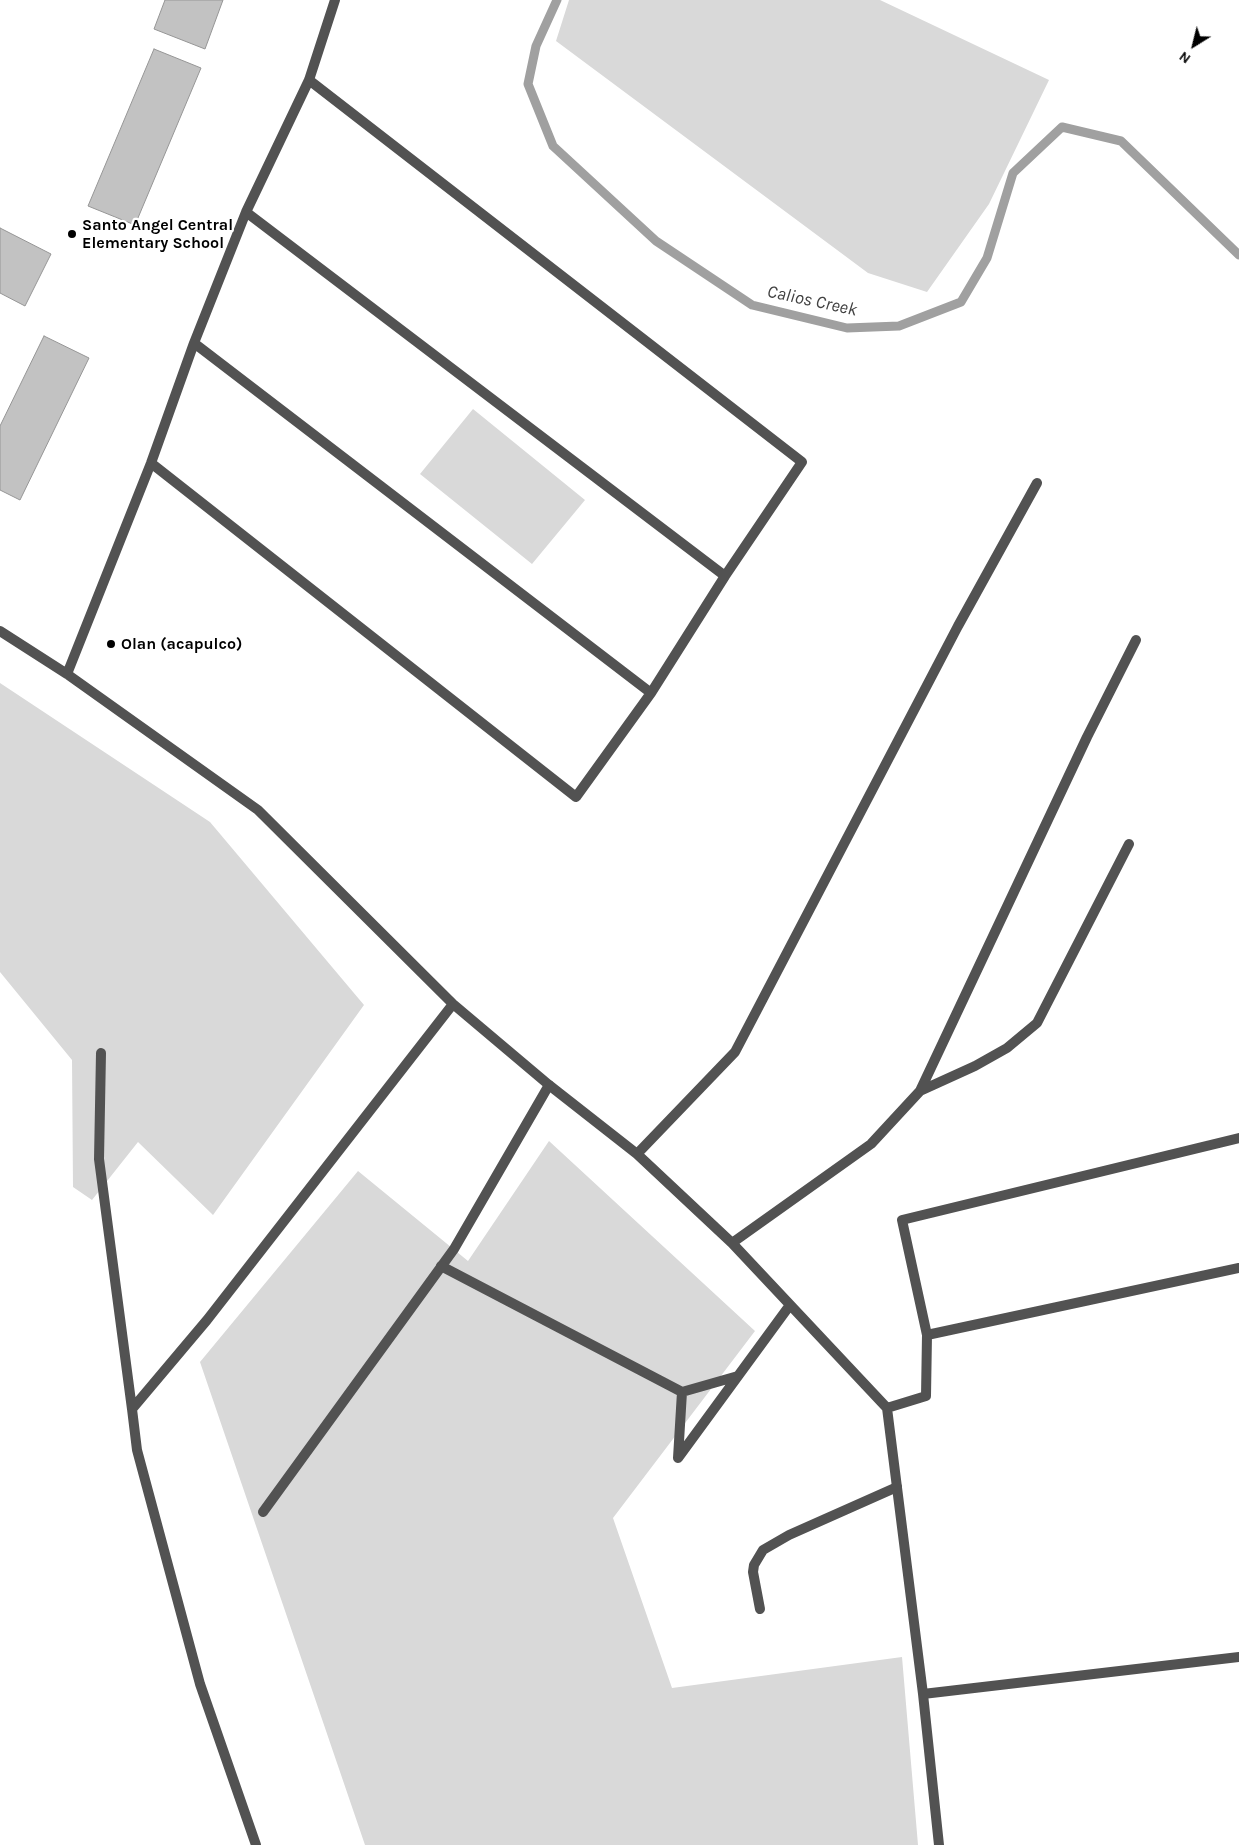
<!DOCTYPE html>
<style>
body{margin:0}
#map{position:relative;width:1239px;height:1845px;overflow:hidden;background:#fff;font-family:Karla,sans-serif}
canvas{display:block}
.north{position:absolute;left:1169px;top:20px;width:50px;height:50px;-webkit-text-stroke:4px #fff;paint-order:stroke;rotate:216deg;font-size:14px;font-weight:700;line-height:20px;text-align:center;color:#000}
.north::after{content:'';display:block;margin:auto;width:18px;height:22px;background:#000;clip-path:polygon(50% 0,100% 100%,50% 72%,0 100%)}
</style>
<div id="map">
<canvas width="1239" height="1845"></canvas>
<div class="north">N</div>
</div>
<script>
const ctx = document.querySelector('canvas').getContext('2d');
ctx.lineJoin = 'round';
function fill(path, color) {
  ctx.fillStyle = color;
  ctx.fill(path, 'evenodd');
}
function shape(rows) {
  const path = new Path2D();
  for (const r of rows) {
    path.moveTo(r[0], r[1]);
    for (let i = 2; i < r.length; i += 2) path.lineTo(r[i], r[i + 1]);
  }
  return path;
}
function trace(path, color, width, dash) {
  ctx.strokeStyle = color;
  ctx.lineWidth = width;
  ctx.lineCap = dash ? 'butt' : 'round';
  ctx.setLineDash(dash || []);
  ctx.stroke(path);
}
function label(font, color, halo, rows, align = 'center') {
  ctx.font = font + ' Karla,sans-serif';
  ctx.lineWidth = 4.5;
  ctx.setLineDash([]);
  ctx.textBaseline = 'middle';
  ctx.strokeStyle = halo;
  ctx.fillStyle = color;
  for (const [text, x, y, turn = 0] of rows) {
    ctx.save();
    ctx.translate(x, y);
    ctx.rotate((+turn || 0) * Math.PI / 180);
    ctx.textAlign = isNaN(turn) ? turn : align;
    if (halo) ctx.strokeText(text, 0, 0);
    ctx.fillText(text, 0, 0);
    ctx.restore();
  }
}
fill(shape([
 [569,0,880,0,1049,80,989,204,927,292,868,273,556,41],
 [473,409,585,500,532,564,420,474],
 [0,683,210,822,364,1005,213,1215,138,1142,92,1200,73,1187,72,1060,0,972],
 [549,1141,755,1331,613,1518,672,1688,902,1657,918,1845,365,1845,200,1362,358,1171,468,1261]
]), '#d9d9d9');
trace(shape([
 [557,0,536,46,528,84,553,146,656,241,752,305,847,328,899,326,961,302,987,258,1013,173,1062,127,1121,141,1239,255]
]), '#a0a0a0', 9);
const building = shape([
 [165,0,223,0,205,49,154,29,165,0],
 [154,49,201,68,135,225,88,206,154,49],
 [0,228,51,254,25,306,0,293,0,228],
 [44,336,89,358,20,500,0,490,0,426,44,336]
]);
fill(building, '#c2c2c2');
trace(building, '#969696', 1);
trace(shape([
 [263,1512,454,1249,549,1085],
 [760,1609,753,1572,754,1565,763,1550,789,1535,897,1487]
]), '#525252', 10);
trace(shape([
 [246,212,725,576],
 [194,343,651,693],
 [151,463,576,797,651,693,725,576,802,462,309,80],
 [0,631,67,674,258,810,453,1004,549,1085,637,1154,732,1243,887,1408,923,1694,939,1845],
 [67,674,151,463,194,343,246,212,309,80,335,0],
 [101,1053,99,1159,132,1409],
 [920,1091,975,1066,1007,1048,1037,1023,1129,844],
 [637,1154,735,1052,958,626,1037,483],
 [732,1243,871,1144,920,1091,1087,737,1136,640],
 [441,1266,682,1392],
 [927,1335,902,1220,1239,1138],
 [738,1376,682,1392,678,1458,790,1305],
 [887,1408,926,1396,927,1335,1239,1268],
 [923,1694,1239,1657],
 [256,1845,200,1684,137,1450,132,1409,207,1320,453,1004]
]), '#525252', 10);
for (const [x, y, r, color] of [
 [72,234,5,"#000"],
 [111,644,5,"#000"]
]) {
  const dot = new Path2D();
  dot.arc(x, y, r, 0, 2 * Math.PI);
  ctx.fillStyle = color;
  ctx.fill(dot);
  trace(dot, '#fff', 2);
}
label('bold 16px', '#000', '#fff', [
 ["Santo Angel Central",82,225],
 ["Elementary School",82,243],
 ["Olan (acapulco)",121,644]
], 'left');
label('italic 18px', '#414141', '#fff', [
 ["Calios Creek",812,301,12]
]);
</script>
